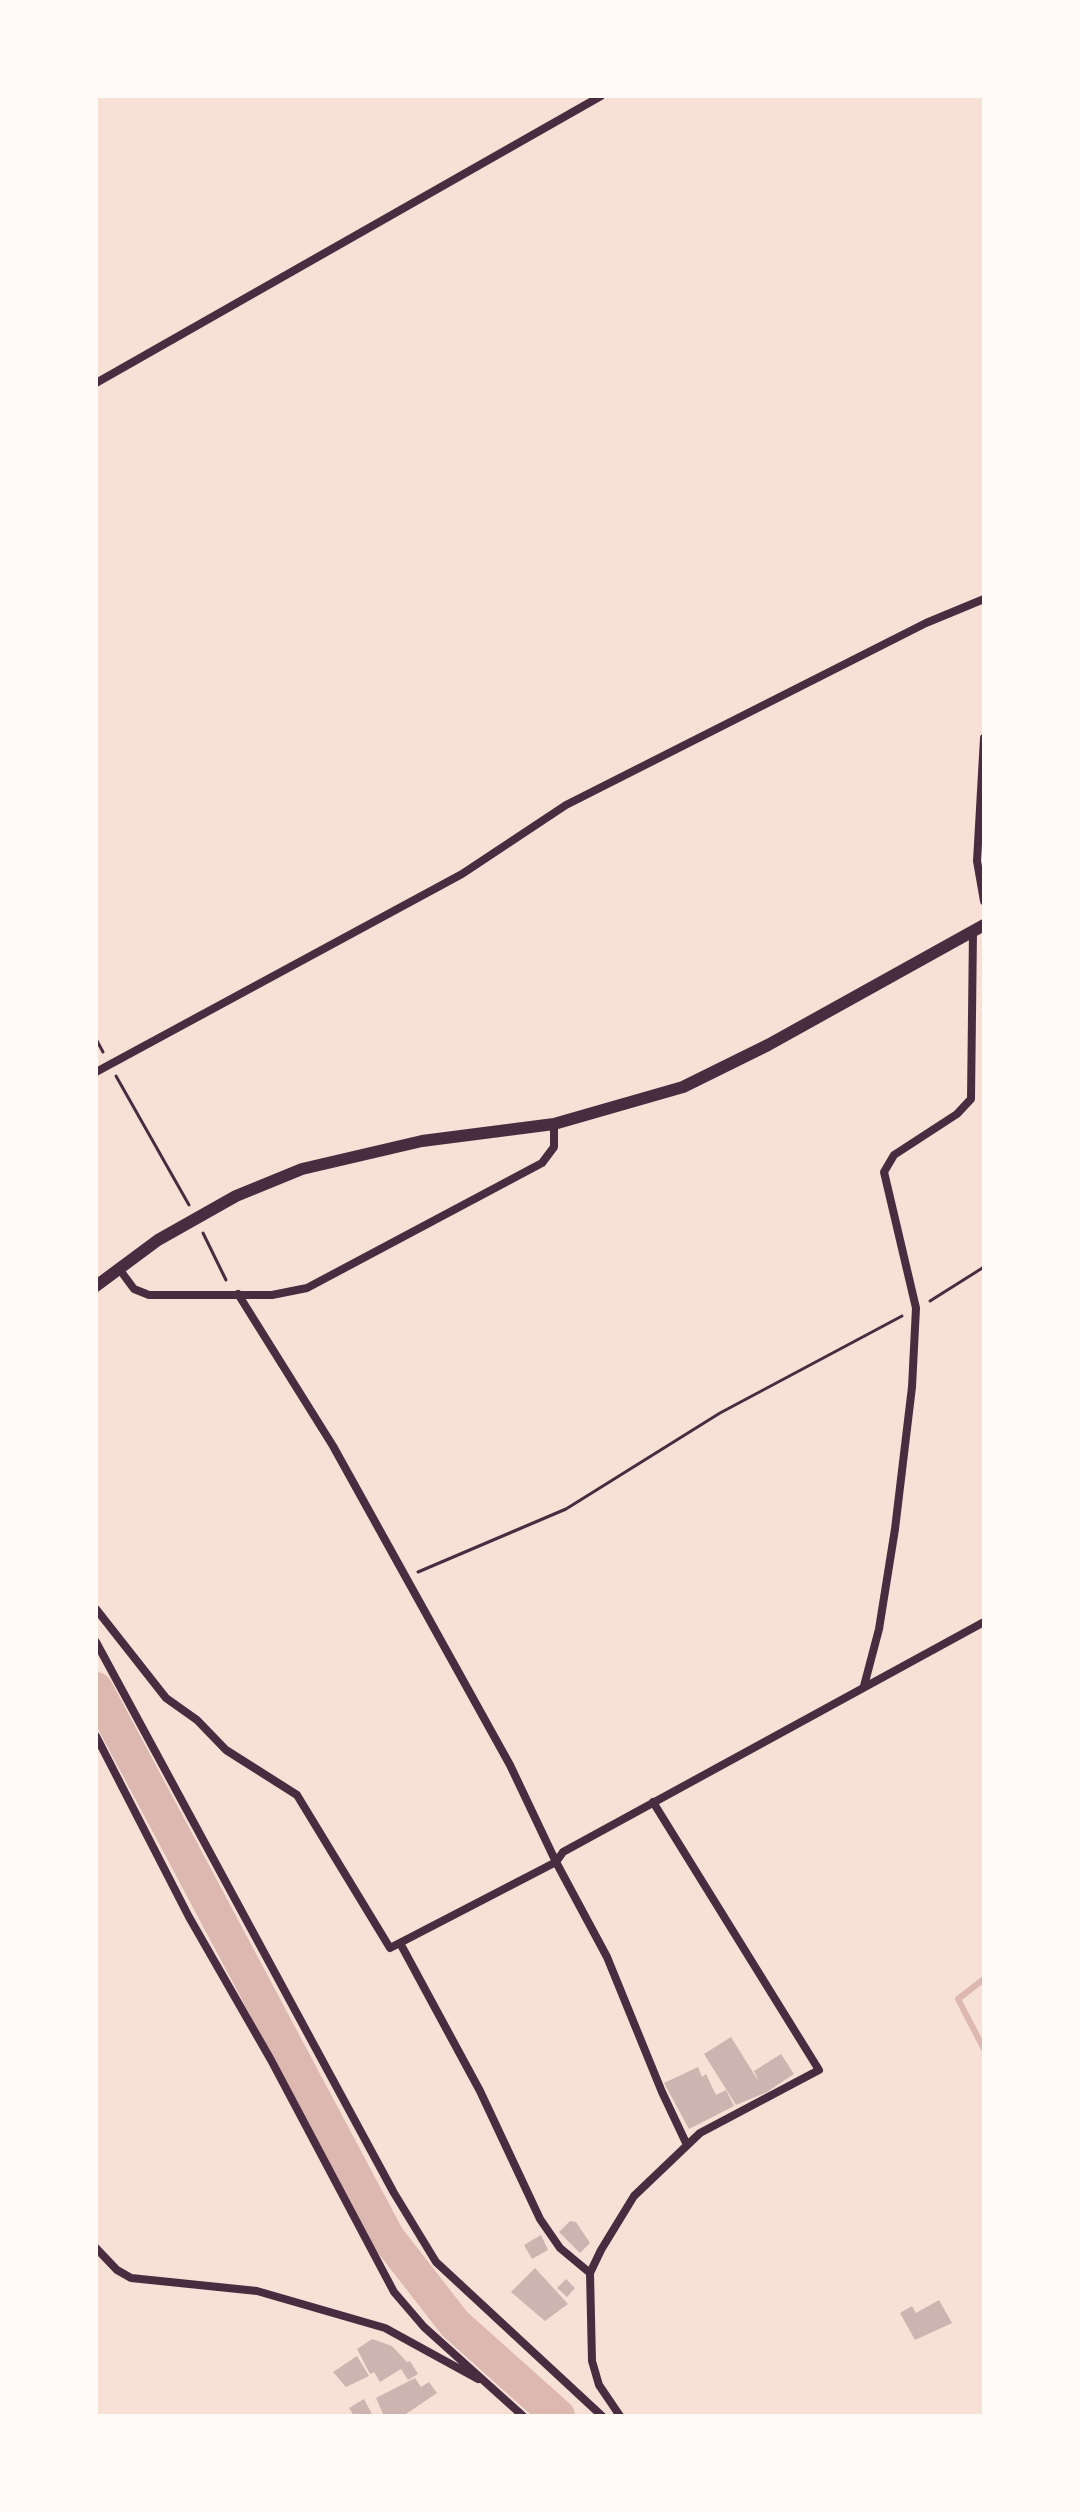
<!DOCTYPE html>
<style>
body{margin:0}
#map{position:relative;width:1080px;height:2512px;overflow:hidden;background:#f7e1d7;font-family:Karla,sans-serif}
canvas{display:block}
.frame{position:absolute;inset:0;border:98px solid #fffaf5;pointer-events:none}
</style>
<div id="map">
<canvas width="1080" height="2512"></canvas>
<div class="frame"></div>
</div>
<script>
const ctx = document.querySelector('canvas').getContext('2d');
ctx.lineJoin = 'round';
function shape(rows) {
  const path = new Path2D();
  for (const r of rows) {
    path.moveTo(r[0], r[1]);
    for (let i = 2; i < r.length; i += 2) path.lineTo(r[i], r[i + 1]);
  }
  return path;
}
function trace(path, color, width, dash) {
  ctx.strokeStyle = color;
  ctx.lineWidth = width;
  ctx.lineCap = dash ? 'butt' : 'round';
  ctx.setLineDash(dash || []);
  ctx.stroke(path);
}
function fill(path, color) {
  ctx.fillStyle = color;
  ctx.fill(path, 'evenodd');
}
trace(shape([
 [984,1979,958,1999,984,2049]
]), '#dcb8b0', 6);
trace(shape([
 [96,1689,388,2238,455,2324,558,2416]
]), '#dcb8b0', 34);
fill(shape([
 [731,2037,759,2082,754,2071,781,2054,794,2074,767,2092,736,2105,704,2054],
 [698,2067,702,2077,706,2074,716,2095,726,2090,734,2106,689,2129,664,2083],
 [570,2221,576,2222,590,2243,580,2253,559,2232],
 [541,2235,548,2250,532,2259,524,2245],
 [535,2268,568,2304,545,2321,511,2292],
 [566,2279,575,2288,567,2297,557,2288],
 [939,2300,952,2323,915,2340,900,2313,912,2306,916,2313],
 [372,2339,392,2346,407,2362,410,2361,418,2374,408,2380,401,2369,380,2382,374,2372,370,2374,357,2349],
 [357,2356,369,2376,346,2387,333,2372],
 [415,2378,421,2387,429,2382,437,2393,403,2416,384,2416,376,2398],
 [364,2399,373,2416,354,2416,349,2408]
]), '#ccb4b1');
trace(shape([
 [96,1039,103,1052],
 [116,1076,189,1205],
 [203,1233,226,1280],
 [930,1301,984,1267],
 [418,1572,566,1509,720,1413,902,1316]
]), '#4a2c40', 3);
trace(shape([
 [96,383,601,96],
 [984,738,977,861,984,901],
 [96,1072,462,874,566,805,926,623,984,599],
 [120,1270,134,1289,149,1295,272,1295,307,1288,542,1163,554,1147,554,1124],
 [238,1294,333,1446,510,1765,556,1862,607,1957,662,2092,687,2145],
 [96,1609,166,1698,197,1720,226,1750,297,1795,390,1948,556,1862,563,1852,984,1622],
 [96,1642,394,2193,436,2262,602,2416],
 [864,1686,879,1629,895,1529,912,1387,916,1308,884,1172,894,1155,957,1114,971,1099,973,931],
 [96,1736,189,1917,271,2060,394,2292,424,2327,523,2416],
 [400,1943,480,2091,540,2219,560,2248,590,2273],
 [96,2248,117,2270,131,2278,257,2291,385,2328,478,2379],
 [620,2416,599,2385,592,2361,590,2273,601,2250,634,2196,700,2133,819,2070,653,1802]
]), '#4a2c40', 8);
trace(shape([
 [96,1286,158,1240,236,1196,302,1169,422,1141,554,1124,683,1087,768,1045,984,925]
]), '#4a2c40', 12);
</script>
